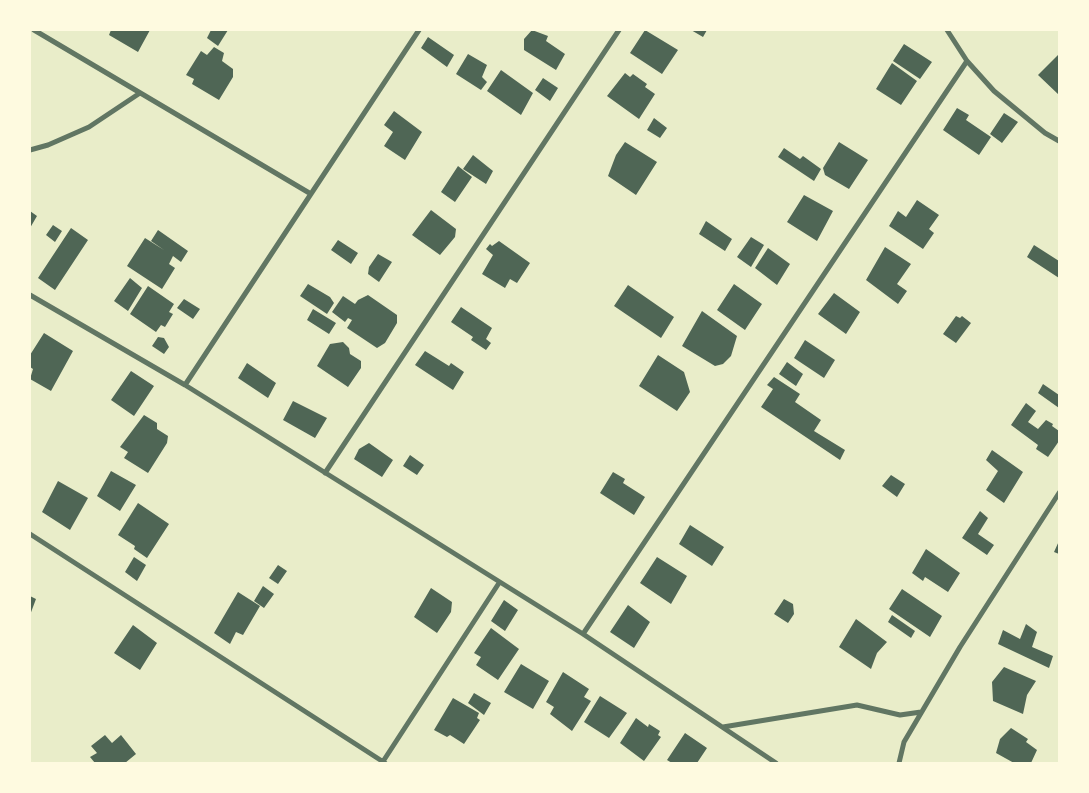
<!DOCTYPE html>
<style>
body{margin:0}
#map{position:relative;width:1089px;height:793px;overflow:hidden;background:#e9edc9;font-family:Montserrat,sans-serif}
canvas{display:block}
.frame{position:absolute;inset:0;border:31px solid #fefae0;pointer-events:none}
</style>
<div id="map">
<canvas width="1089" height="793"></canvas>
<div class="frame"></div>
</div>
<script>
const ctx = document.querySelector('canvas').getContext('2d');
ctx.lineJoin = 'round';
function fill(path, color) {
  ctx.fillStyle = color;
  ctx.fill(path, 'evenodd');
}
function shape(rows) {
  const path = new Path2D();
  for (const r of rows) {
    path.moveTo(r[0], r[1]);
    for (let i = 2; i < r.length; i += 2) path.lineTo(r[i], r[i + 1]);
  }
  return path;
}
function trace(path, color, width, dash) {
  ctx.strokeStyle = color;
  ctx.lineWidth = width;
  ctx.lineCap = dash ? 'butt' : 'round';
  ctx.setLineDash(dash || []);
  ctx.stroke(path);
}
fill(shape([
 [111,30,150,30,138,52,109,35],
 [211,30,228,30,218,46,207,38],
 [532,30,548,36,546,41,565,54,556,70,524,50,524,39],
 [645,30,678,50,662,74,630,53],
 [691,30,707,30,703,37],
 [428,37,454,55,447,67,421,48],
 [904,44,932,62,920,79,893,61],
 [214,47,224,53,222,61,233,69,233,77,219,100,192,84,194,79,186,75,201,51,207,55],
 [468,54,487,65,482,77,487,82,481,90,456,74],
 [1059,54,1059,95,1038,75],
 [892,63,917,81,901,105,876,89],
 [501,70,533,93,521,115,487,91],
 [625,73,630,77,633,74,647,84,645,87,655,94,639,119,607,96],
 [543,78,558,88,550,101,535,90],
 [957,108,969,115,966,120,991,137,979,155,943,130],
 [394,111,422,132,405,160,384,146,393,132,384,125],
 [1004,113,1018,122,1002,143,990,134],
 [654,118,667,128,660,138,647,130],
 [625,142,657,162,636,195,608,176,616,155],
 [839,142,868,160,849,189,825,175,823,168],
 [784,148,800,159,803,156,821,169,814,181,778,157],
 [473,155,493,171,486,184,463,169],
 [458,166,472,177,455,202,441,192],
 [804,195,833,211,817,241,787,222],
 [917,200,939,215,929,229,934,233,923,249,889,226,898,211,906,217],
 [431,210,456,229,455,237,440,255,412,235],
 [30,211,37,216,30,228],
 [706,221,732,239,725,251,699,234],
 [53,225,62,231,55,242,46,235],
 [71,228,88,240,55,290,38,278],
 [158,230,188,251,181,262,173,256,169,264,175,268,162,289,127,266,145,238,164,250,151,241],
 [751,237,764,245,751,267,737,257],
 [338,240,358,253,351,264,331,250],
 [499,241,530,263,517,283,510,279,505,288,482,274,493,255,486,249,490,244,492,246],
 [1034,245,1059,261,1059,278,1027,257],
 [885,247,911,264,897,284,907,291,898,304,866,280],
 [768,248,790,264,777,285,755,268],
 [378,254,392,262,379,282,368,274,369,267],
 [130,278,142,288,128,311,114,301],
 [308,284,330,297,334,303,327,314,300,296],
 [734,284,762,304,745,330,717,310],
 [628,285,674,317,661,338,614,306],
 [148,286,174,304,169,312,173,314,165,327,161,325,156,332,130,314],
 [834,293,860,312,846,334,818,314],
 [368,295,397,315,397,323,385,343,377,348,347,328,352,320,348,318,345,322,332,312,343,296,355,304,358,300],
 [184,299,200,309,193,319,177,308],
 [461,307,492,328,486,339,491,343,486,350,471,340,473,337,451,322],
 [313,309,336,323,329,334,307,320],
 [702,311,737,336,731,356,723,364,715,366,682,346],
 [956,316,960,318,962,316,971,323,956,343,943,334],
 [44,333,73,351,51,391,30,379,33,369,30,367,30,355],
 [158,337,164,338,169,347,164,354,152,346],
 [805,340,835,360,824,378,794,358],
 [343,342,349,348,350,354,361,361,361,368,348,387,317,366,330,344],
 [425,351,449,366,451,363,464,372,453,390,415,365],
 [658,355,684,372,690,392,677,411,639,386],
 [787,362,803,374,796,386,779,374],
 [247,363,276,383,268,398,238,378],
 [131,371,154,386,134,416,111,400],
 [774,377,800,394,795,402,821,420,814,431,845,450,840,460,761,407,773,389,767,385],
 [1043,384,1059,395,1059,408,1038,393],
 [293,401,327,418,315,438,283,420],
 [1026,403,1036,411,1028,422,1038,429,1046,420,1053,424,1052,426,1059,431,1059,441,1048,457,1036,449,1038,445,1011,425],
 [144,415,157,423,157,429,168,436,167,443,148,473,124,458,128,452,120,447],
 [369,443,393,460,382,477,354,459,359,449],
 [992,450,1023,472,1004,503,986,490,998,471,986,460],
 [410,455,424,465,417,475,403,466],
 [111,471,136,485,120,511,97,496],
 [613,472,625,479,623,483,645,497,634,515,600,493],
 [891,475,905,484,897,497,882,486],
 [58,481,88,498,70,530,42,512],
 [138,503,169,524,147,558,134,549,135,546,118,535],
 [980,511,988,518,978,534,994,545,987,555,962,538],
 [690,525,724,547,712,566,679,544],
 [1059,541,1059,554,1054,552],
 [926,549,960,573,948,592,925,577,923,581,912,573],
 [134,557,146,565,137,581,125,572],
 [657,557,687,576,671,604,640,583],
 [278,565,287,571,278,584,269,578],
 [263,586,274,594,264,608,254,601],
 [431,588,452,602,451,612,437,633,414,617],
 [902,589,942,616,930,637,889,609],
 [238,592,260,606,243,635,236,632,230,644,214,633],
 [30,596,36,599,30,615],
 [784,599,793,604,794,614,788,623,774,614],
 [504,600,518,610,505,631,491,621],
 [628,605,650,622,634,648,610,632],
 [892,615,915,631,911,638,888,622],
 [856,619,887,642,877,653,871,669,839,647],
 [1026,624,1037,632,1032,647,1053,656,1049,668,998,644,1003,630,1020,639],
 [133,625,157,643,140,670,114,653],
 [491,628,519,649,498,680,476,665,481,657,474,653],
 [521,664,549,681,533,709,504,692],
 [1004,667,1036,681,1027,695,1023,714,993,701,992,682],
 [563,672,589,689,584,697,591,701,572,731,550,714,554,707,546,702],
 [474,693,491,703,484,715,468,703],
 [600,696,627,713,609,738,584,722],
 [453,698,479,713,477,718,480,720,464,744,450,735,447,737,434,730],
 [636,718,648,727,649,724,660,731,658,735,661,737,644,761,620,743],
 [1011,728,1028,739,1026,742,1037,750,1031,763,1014,763,996,753,1000,739],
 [685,733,707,748,697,763,672,763,667,760],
 [105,735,112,743,121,735,136,754,125,763,95,763,90,757,97,753,91,746]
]), '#4f6655');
trace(shape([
 [34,30,311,194],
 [947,30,967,61,994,91,1045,133,1059,141],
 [30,150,48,145,89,127,140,93],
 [30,295,185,385,583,634,776,763],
 [185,385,419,30],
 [325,473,619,30],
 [30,534,385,763],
 [583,634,967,61],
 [723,727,857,705,900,715,921,712],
 [382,763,499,583],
 [899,763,904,742,960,647,1059,493]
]), '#617663', 5);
</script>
